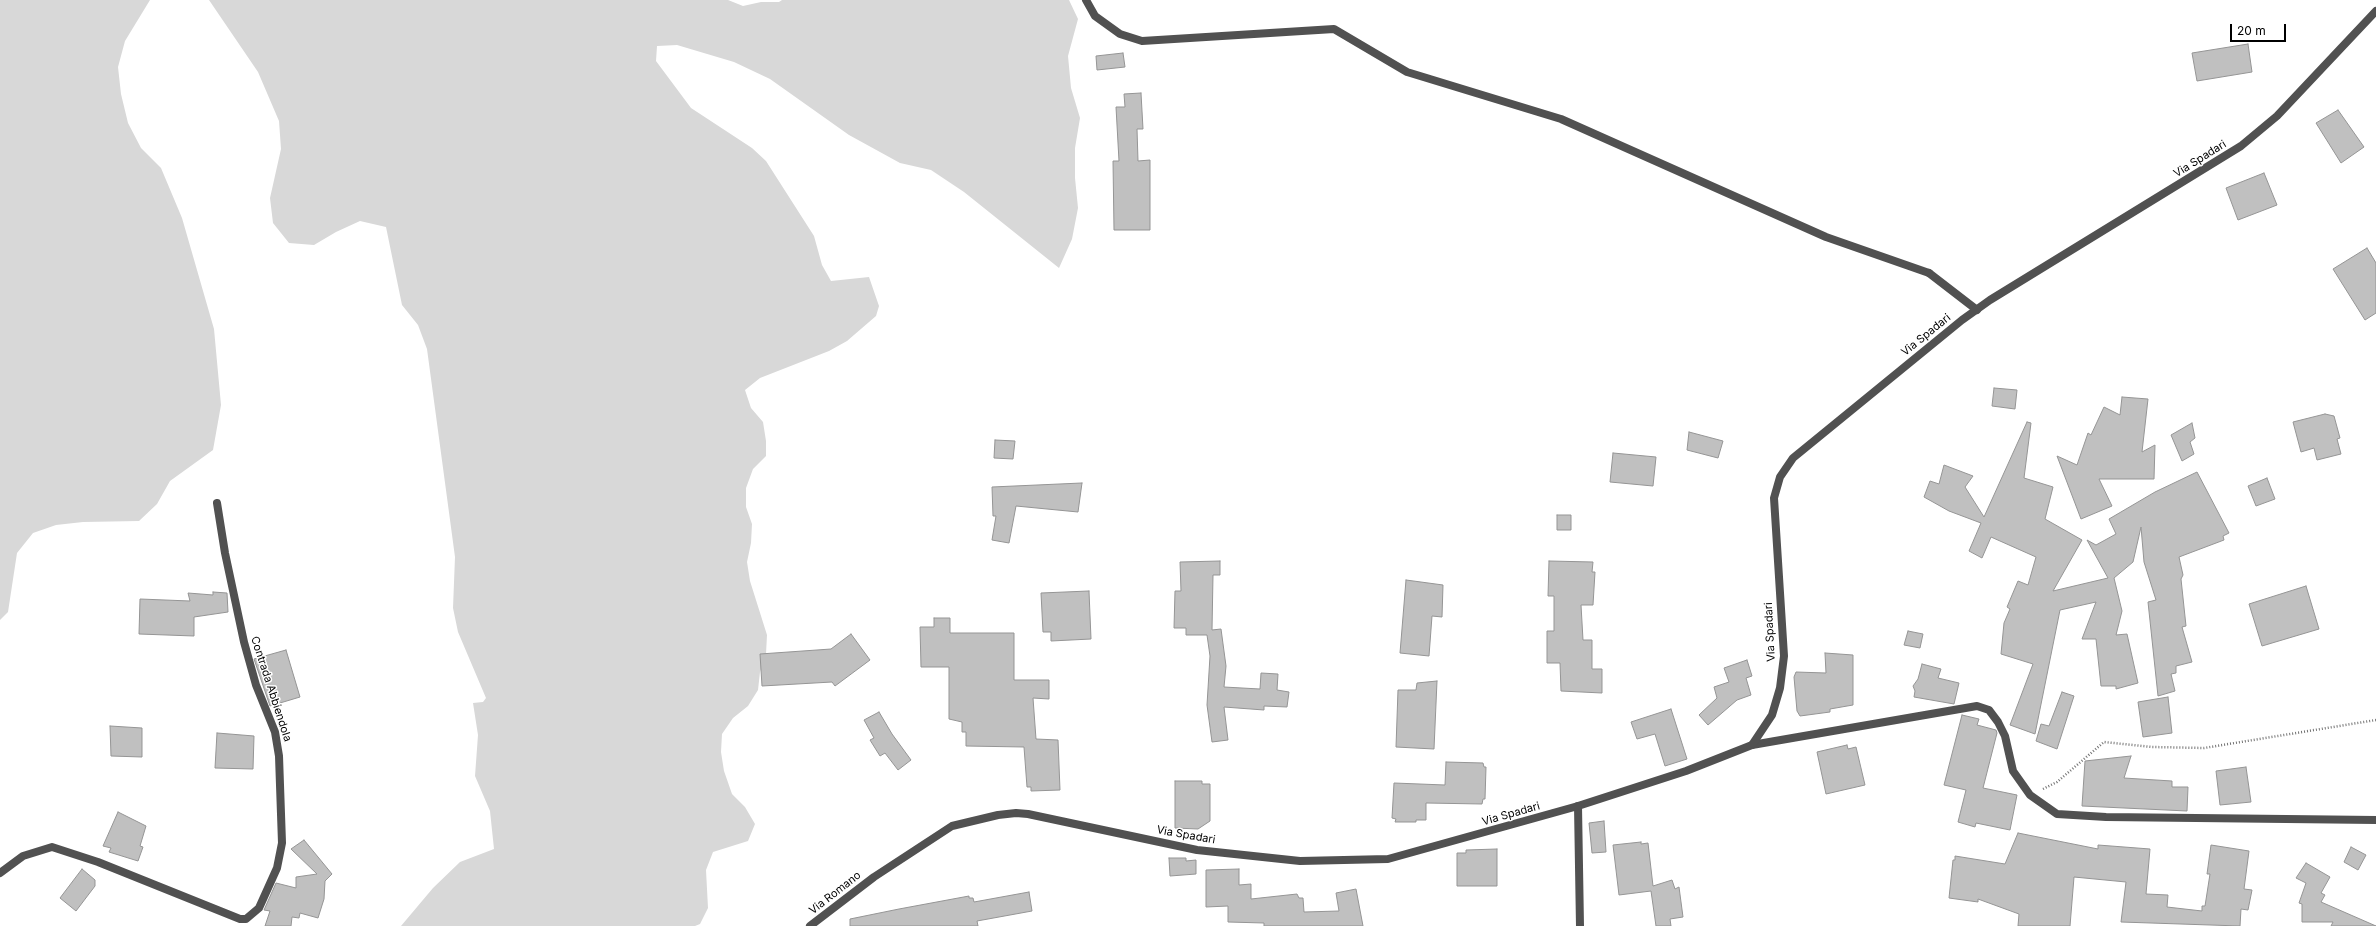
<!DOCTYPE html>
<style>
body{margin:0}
#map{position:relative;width:2376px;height:926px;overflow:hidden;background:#fff;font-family:Inter,sans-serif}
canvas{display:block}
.scale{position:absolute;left:2230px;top:24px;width:56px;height:18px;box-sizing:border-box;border:2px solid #000;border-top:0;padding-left:5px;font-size:12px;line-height:14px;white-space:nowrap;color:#000;-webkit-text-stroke:3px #fff;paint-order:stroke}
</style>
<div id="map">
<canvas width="2376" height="926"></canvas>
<div class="scale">20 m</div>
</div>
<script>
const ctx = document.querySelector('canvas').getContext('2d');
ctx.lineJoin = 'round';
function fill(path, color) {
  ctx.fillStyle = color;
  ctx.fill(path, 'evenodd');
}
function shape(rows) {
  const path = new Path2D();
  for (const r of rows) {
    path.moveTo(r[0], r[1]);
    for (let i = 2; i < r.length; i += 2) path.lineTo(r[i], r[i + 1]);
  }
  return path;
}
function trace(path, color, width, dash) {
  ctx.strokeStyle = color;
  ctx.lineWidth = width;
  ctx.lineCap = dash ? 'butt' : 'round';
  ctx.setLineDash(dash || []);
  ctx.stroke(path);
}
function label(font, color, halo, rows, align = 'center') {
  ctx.font = font + ' Inter,sans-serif';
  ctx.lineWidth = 3;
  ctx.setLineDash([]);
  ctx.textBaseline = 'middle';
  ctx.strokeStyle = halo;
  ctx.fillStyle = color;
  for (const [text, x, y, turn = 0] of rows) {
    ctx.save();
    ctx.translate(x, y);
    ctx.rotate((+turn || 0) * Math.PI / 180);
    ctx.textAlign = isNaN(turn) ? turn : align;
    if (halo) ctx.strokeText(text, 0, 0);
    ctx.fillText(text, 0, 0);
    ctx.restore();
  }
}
fill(shape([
 [0,0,150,0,125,41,118,67,121,94,128,123,141,148,161,168,182,218,214,329,221,405,213,450,170,481,157,504,139,521,83,522,56,525,33,533,17,553,8,612,0,620],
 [209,0,728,0,743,6,761,2,779,2,782,0,1069,0,1078,19,1068,56,1071,88,1080,118,1075,148,1075,178,1078,208,1072,239,1059,268,964,192,931,170,900,163,849,135,770,79,734,62,677,45,657,46,656,61,691,108,752,148,766,161,814,236,822,265,831,281,869,277,879,306,876,316,847,341,829,351,760,378,745,390,751,408,763,422,766,441,766,456,753,469,746,488,746,507,752,524,751,543,747,562,750,581,767,635,766,654,760,672,758,690,748,706,733,718,722,734,721,752,724,771,732,794,745,807,755,824,748,841,713,852,706,870,708,908,700,924,695,926,401,926,433,888,460,862,494,849,490,811,475,776,478,735,473,703,483,702,486,698,458,632,453,608,455,557,427,349,418,325,402,305,386,227,360,221,336,232,314,245,289,243,273,223,270,198,281,149,279,121,258,72]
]), '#d8d8d8');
const building = shape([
 [2248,44,2252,72,2197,81,2192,53,2248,44],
 [1123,53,1125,67,1097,70,1096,56,1123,53],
 [1141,93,1143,129,1137,129,1138,161,1150,160,1150,230,1114,230,1113,161,1119,161,1116,107,1125,107,1124,94,1141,93],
 [2338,110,2364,147,2341,163,2316,123,2338,110],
 [2264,173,2277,205,2238,220,2226,188,2264,173],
 [2367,248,2376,263,2376,313,2365,320,2333,269,2367,248],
 [1994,388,2017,390,2015,409,1992,406,1994,388],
 [2122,397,2148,399,2142,452,2155,445,2154,479,2099,479,2112,506,2081,519,2057,456,2077,465,2088,433,2091,435,2104,407,2120,415,2122,397],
 [2325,414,2334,416,2340,438,2337,439,2341,454,2317,460,2314,448,2301,452,2293,422,2325,414],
 [2027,422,2031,423,2024,478,2053,487,2045,519,2082,540,2053,591,2108,578,2087,540,2096,545,2116,534,2109,519,2155,492,2197,472,2229,533,2223,536,2224,540,2179,557,2183,575,2181,579,2186,626,2182,627,2192,662,2176,666,2176,673,2171,674,2175,691,2158,696,2148,602,2156,600,2144,562,2141,527,2133,562,2114,578,2122,611,2116,635,2127,634,2138,683,2116,689,2116,686,2101,686,2096,639,2082,639,2096,602,2060,610,2035,734,2010,725,2033,664,2001,654,2004,623,2010,609,2007,607,2018,581,2028,585,2036,557,1991,537,1982,558,1969,551,1981,523,1949,511,1924,497,1930,481,1939,484,1944,465,1973,476,1965,487,1984,517,2027,422],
 [2192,423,2195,438,2190,442,2194,454,2182,461,2171,435,2192,423],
 [1689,432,1723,441,1718,458,1687,450,1689,432],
 [995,440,1015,441,1013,459,994,458,995,440],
 [1613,453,1656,457,1653,486,1610,482,1613,453],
 [2267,478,2275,499,2256,506,2248,486,2267,478],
 [1082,483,1078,512,1016,506,1009,543,992,540,996,516,993,516,992,487,1082,483],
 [1557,515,1571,515,1571,530,1557,530,1557,515],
 [1220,561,1220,575,1213,575,1212,630,1221,629,1226,666,1224,687,1260,689,1261,673,1278,674,1277,690,1289,692,1287,707,1264,706,1264,710,1224,707,1228,740,1212,742,1207,705,1210,656,1207,635,1186,635,1186,628,1174,628,1175,591,1181,591,1180,562,1220,561],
 [1549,561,1593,562,1592,572,1595,572,1593,605,1581,605,1583,640,1592,640,1592,669,1602,669,1602,693,1561,691,1560,663,1547,663,1547,631,1554,631,1554,596,1548,596,1549,561],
 [1406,580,1443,585,1442,617,1432,616,1429,656,1400,653,1406,580],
 [2306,586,2319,629,2262,646,2249,604,2306,586],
 [1089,591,1091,639,1051,641,1051,632,1043,632,1041,593,1089,591],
 [213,592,227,593,228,612,194,617,194,636,139,634,140,599,190,601,188,593,213,595,213,592],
 [934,618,950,618,950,633,1014,633,1014,680,1049,680,1049,699,1033,698,1036,739,1058,740,1060,790,1031,791,1031,787,1027,787,1024,747,966,746,966,732,962,732,962,722,949,719,949,667,921,667,920,627,934,627,934,618],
 [1908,631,1923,634,1920,648,1904,645,1908,631],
 [851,634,870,660,835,686,832,682,762,686,760,654,831,649,851,634],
 [286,650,300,697,270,706,254,659,286,650],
 [1825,653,1853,655,1853,705,1830,709,1830,712,1800,716,1797,711,1794,677,1796,672,1826,673,1825,653],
 [1747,660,1752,676,1746,678,1751,695,1737,700,1708,725,1699,715,1717,698,1714,687,1729,682,1724,668,1747,660],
 [1922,664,1941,669,1938,678,1959,683,1954,704,1914,697,1915,691,1913,686,1918,679,1922,664],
 [1437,681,1434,749,1396,747,1398,690,1416,690,1417,683,1437,681],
 [2062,692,2074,696,2057,749,2036,741,2041,724,2049,726,2062,692],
 [2168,697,2172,733,2143,737,2138,702,2168,697],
 [1671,709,1687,759,1665,766,1655,734,1637,739,1631,722,1671,709],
 [879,712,892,734,911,760,898,770,885,753,880,756,870,740,874,738,864,720,879,712],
 [1962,715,1979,719,1977,725,1996,730,1997,733,1983,788,2017,795,2010,830,1976,823,1975,827,1958,822,1966,790,1944,785,1962,715],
 [110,726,142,728,142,757,111,756,110,726],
 [217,733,254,736,253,769,215,768,217,733],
 [1847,745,1848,749,1856,747,1865,785,1826,794,1817,752,1847,745],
 [2131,756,2124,778,2172,781,2172,787,2188,787,2187,811,2082,806,2085,761,2131,756],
 [1446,762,1483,763,1484,767,1486,767,1485,799,1483,799,1482,804,1426,803,1426,820,1416,820,1416,822,1395,822,1396,819,1392,818,1394,783,1445,785,1446,762],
 [2246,767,2251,802,2220,805,2216,771,2246,767],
 [1175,781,1202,781,1202,784,1210,784,1210,821,1198,829,1175,828,1175,781],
 [118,812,146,826,140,846,143,847,138,861,109,852,111,848,103,846,118,812],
 [1604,821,1606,852,1592,853,1589,823,1604,821],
 [2018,833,2098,849,2098,845,2150,849,2146,894,2168,895,2167,907,2202,911,2202,906,2205,906,2210,874,2207,874,2211,845,2249,851,2244,889,2252,890,2248,910,2241,909,2240,926,2121,922,2126,882,2074,877,2070,926,2018,926,2019,914,1978,899,1978,902,1949,898,1953,860,1955,860,1955,856,2005,864,2018,833],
 [304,840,332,874,325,881,324,899,318,918,300,913,299,918,292,917,291,926,265,926,270,911,264,910,276,883,296,888,296,877,317,874,291,849,304,840],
 [1641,842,1641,844,1648,843,1653,886,1672,880,1675,889,1679,887,1683,917,1670,919,1671,926,1656,926,1651,891,1619,895,1613,845,1641,842],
 [2351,847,2366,855,2358,870,2344,862,2351,847],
 [1497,849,1497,886,1457,886,1457,853,1466,853,1466,850,1497,849],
 [1169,858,1186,858,1186,861,1196,860,1196,874,1170,876,1169,858],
 [2306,863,2330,877,2321,893,2325,895,2321,902,2376,926,2331,926,2333,922,2302,922,2302,904,2299,903,2306,883,2296,878,2306,863],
 [82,869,95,880,95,886,76,911,60,898,82,869],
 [1239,869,1239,885,1251,884,1251,899,1297,894,1299,898,1303,898,1304,912,1339,911,1336,893,1356,889,1363,926,1264,926,1264,923,1228,922,1228,906,1206,907,1206,870,1239,869],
 [1029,892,1032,911,977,921,978,926,850,926,850,919,899,909,969,896,969,898,973,898,974,902,1029,892]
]);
fill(building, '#c0c0c0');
trace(building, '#959595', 1);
trace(shape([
 [2043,789,2057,782,2104,742,2152,747,2204,748,2376,720]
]), '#737373', 2.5, [1, 2]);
trace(shape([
 [1086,0,1095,16,1120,34,1142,41,1334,29,1407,72,1561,119,1826,237,1929,273]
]), '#515151', 8);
trace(shape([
 [1929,273,1977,310],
 [1752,745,1977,706,1989,710,1998,722,2005,736,2013,771,2030,795,2057,814,2106,817,2376,820],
 [1578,806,1580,926],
 [0,873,23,856,52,847,98,862,240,919,246,919,259,908,277,868,282,843,279,756,275,732,256,685,244,642,225,553,217,503]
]), '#515151', 8);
trace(shape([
 [810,926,874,877,952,826,998,815,1016,813,1028,814,1197,850,1300,861,1388,859,1578,806,1686,771,1752,745,1772,715,1780,688,1784,656,1774,498,1780,477,1793,458,1962,320,1990,300,2241,146,2277,116,2376,11]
]), '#515151', 8);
label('11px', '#000', '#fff', [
 ["Via Spadari",2200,159,-32],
 ["Via Spadari",1926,335,-39],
 ["Via Spadari",1770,632,-93],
 ["Contrada Abbiendola",271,689,72],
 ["Via Spadari",1511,814,-16],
 ["Via Spadari",1186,835,10],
 ["Via Romano",835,893,-38]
]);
</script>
